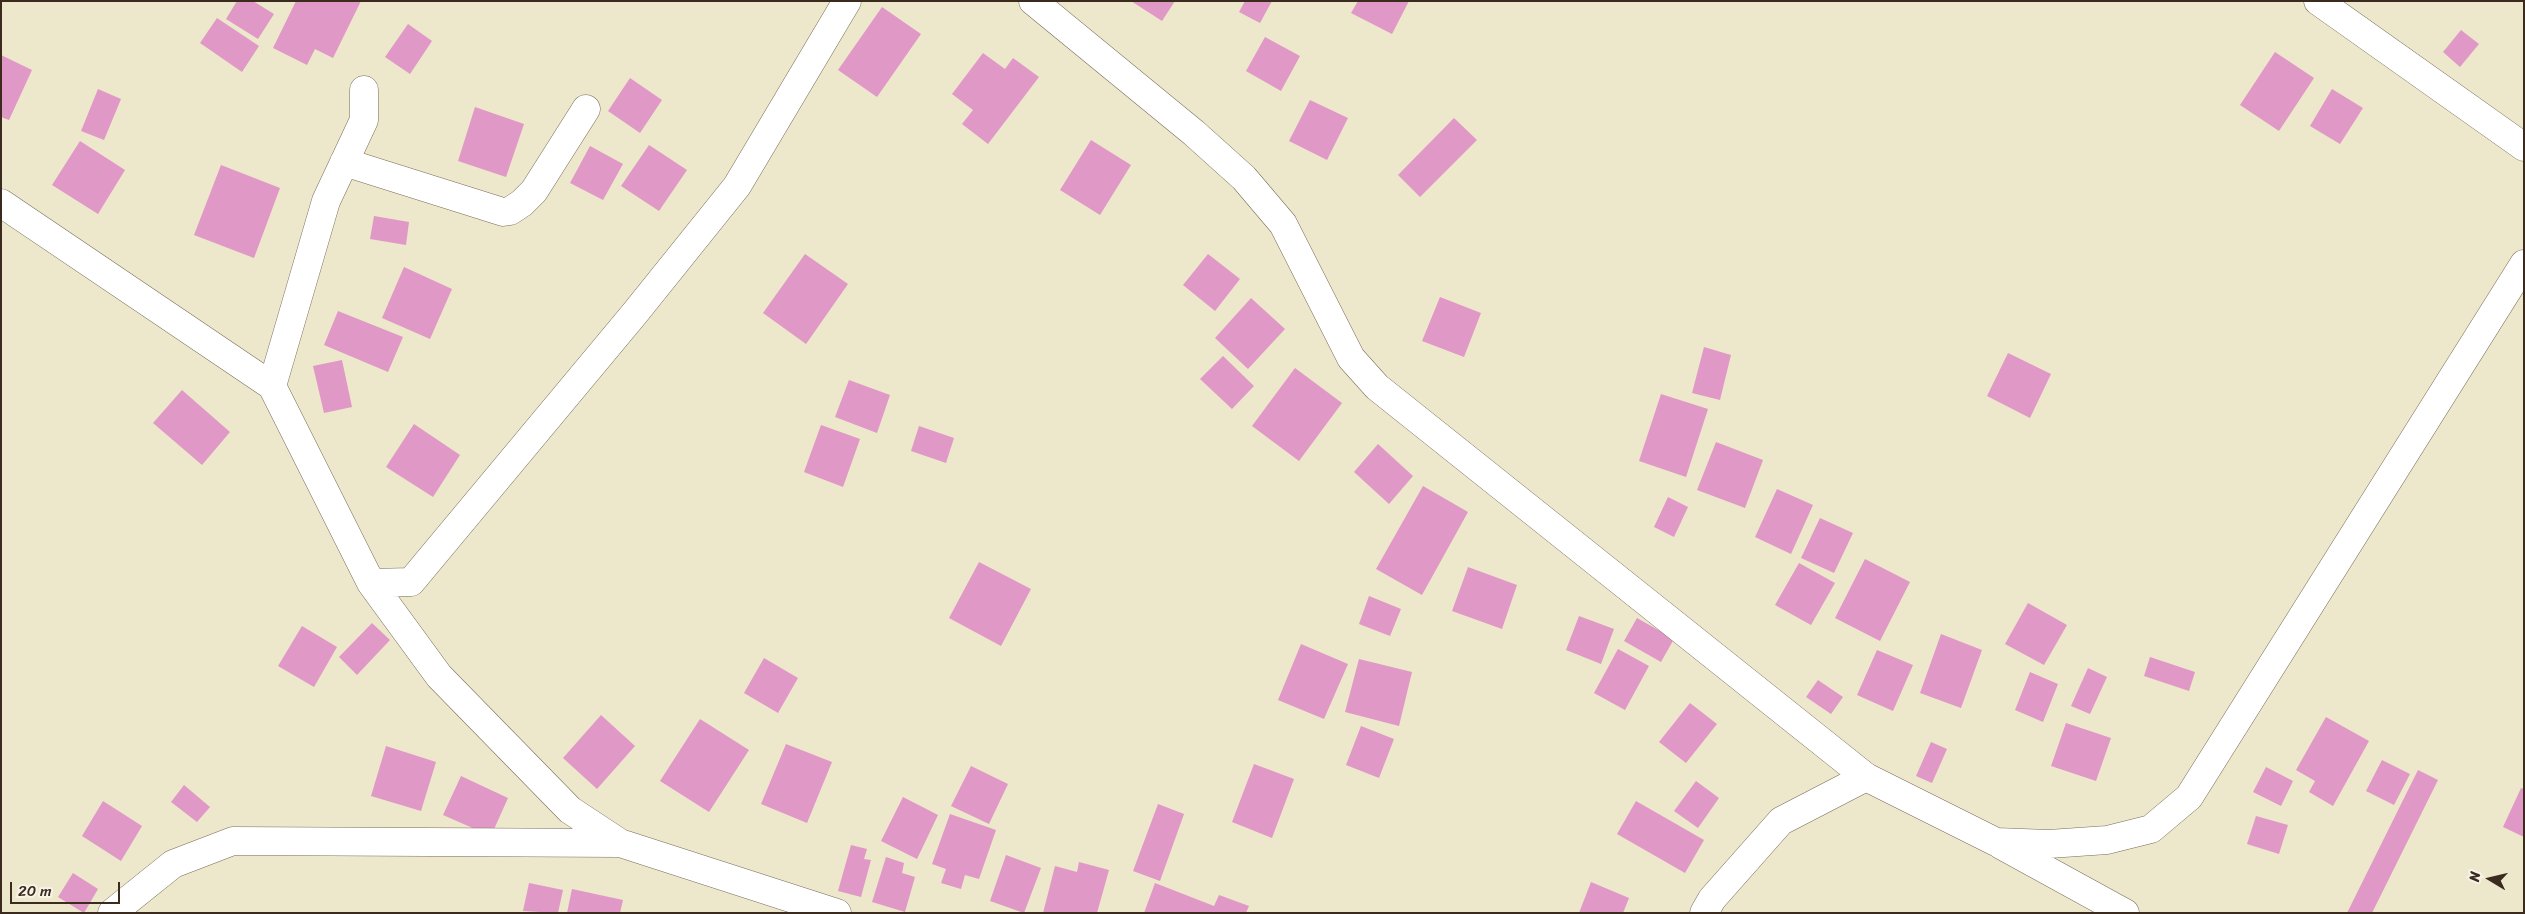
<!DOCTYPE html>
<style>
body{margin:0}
#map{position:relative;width:2525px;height:914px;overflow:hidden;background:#ede7cb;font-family:Sriracha,sans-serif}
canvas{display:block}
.frame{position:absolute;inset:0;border:2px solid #3b2a1e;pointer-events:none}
.north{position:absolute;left:2465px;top:854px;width:50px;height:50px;-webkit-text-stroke:4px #f7f3e8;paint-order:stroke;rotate:279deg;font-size:14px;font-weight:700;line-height:20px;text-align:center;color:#3b2a1e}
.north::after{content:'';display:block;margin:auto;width:18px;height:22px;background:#3b2a1e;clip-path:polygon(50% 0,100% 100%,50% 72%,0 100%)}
.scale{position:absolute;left:10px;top:882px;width:110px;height:22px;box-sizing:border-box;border:2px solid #3b2a1e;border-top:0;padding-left:6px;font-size:15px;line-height:18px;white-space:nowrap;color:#3b2a1e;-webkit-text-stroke:4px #f7f3e8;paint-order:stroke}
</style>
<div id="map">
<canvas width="2525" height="914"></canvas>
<div class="frame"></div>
<div class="north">N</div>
<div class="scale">20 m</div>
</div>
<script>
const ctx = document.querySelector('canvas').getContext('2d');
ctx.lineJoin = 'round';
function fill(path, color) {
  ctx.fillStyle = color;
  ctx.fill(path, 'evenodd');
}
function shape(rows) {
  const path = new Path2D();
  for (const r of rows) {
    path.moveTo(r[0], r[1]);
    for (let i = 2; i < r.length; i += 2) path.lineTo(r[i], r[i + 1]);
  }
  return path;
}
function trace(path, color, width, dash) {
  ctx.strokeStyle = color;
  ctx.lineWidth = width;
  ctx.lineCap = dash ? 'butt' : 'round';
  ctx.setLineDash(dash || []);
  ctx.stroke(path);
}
fill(shape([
 [237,1,253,1,274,14,258,39,226,19],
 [296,1,361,1,333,58,315,49,307,65,273,48],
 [1131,1,1175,1,1162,21],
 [1245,1,1272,1,1260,23,1239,12],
 [1358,1,1409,1,1392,34,1351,13],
 [882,7,921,34,877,97,838,70],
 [217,18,259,46,242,72,200,43],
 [408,24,432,41,410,74,385,57],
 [2461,30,2479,44,2460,67,2443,52],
 [1265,37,1300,56,1281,91,1246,71],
 [2275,52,2314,78,2279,131,2240,105],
 [983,53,1005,69,1013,58,1039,77,988,144,962,124,973,110,952,94],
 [1,55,32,70,9,120,1,117],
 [630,78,662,100,640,133,608,111],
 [98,89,121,99,104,140,81,131],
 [2332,89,2363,108,2340,144,2310,126],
 [1310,100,1348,118,1327,160,1289,141],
 [475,107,524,124,506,177,458,161],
 [1454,118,1477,140,1420,197,1398,175],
 [1091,140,1131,165,1100,215,1060,190],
 [80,141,125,170,98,214,52,185],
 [649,145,687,170,659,211,621,186],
 [590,146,623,164,603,200,570,183],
 [221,165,280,188,254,258,194,235],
 [374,216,409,222,406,245,370,239],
 [805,254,848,284,806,344,763,313],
 [1208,254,1240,279,1215,311,1183,285],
 [404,267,452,289,430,339,382,318],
 [1440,297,1481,313,1464,357,1422,341],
 [1251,298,1285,329,1248,369,1215,338],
 [338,311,403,337,388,372,324,345],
 [1704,347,1731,355,1720,400,1692,393],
 [2008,353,2051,374,2030,418,1987,396],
 [1223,356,1254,386,1232,409,1200,379],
 [342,360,352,407,324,413,313,366],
 [1295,368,1342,403,1299,461,1252,426],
 [849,380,890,395,877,433,835,417],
 [182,390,230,432,202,465,153,423],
 [1661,394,1708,409,1686,477,1639,461],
 [414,424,460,455,433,497,386,467],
 [821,425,860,439,843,487,804,472],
 [919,426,954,438,946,463,911,451],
 [1716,442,1763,460,1745,508,1697,490],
 [1378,444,1413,476,1389,504,1354,472],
 [1423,486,1468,512,1422,595,1376,569],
 [1777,489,1813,505,1791,554,1755,537],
 [1668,497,1688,507,1674,537,1654,527],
 [1820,518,1853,533,1834,573,1801,558],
 [1865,559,1910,582,1880,641,1835,618],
 [979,562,1031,589,1001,646,949,618],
 [1799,563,1835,583,1811,625,1775,605],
 [1468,567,1517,585,1502,629,1452,611],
 [1369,596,1401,609,1390,636,1359,624],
 [2028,603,2067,625,2044,665,2005,644],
 [1579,616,1614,629,1601,664,1566,650],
 [1637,618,1674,639,1661,662,1624,641],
 [372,623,390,640,357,675,339,657],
 [302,626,337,647,314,687,278,666],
 [1941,634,1982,650,1961,708,1920,693],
 [1301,644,1348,664,1324,719,1278,700],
 [1618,649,1649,666,1625,710,1594,693],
 [1877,650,1913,665,1893,711,1857,695],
 [2150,657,2195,672,2189,691,2144,676],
 [764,658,798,678,778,713,744,693],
 [1359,659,1412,672,1399,726,1345,712],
 [2088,668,2107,677,2090,714,2071,706],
 [2030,672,2058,684,2043,722,2015,710],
 [1818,680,1843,697,1831,714,1806,697],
 [1690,703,1717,724,1686,763,1659,742],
 [601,715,635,746,597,789,563,758],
 [2326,717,2369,741,2333,806,2309,792,2315,781,2296,770],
 [700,719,749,750,709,812,660,781],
 [2066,723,2111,738,2096,781,2051,766],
 [1361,726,1394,739,1379,778,1346,765],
 [1931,742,1947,749,1932,783,1916,776],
 [786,744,832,762,807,823,761,804],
 [386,746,436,762,421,811,371,796],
 [2382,760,2410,774,2394,805,2366,791],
 [1254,764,1294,779,1272,838,1232,822],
 [971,766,1008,784,989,824,951,806],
 [2266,767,2293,781,2281,806,2253,792],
 [2418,770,2438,780,2372,913,2347,913],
 [461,776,508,798,491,836,443,815],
 [1696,781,1719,798,1698,828,1674,811],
 [184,785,210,807,197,822,171,802],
 [2521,788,2524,789,2524,837,2503,827],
 [903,797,938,815,917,859,881,841],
 [103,801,142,826,121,861,82,836],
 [1636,801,1704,840,1685,873,1617,834],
 [1158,804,1184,814,1160,881,1133,871],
 [950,814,996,830,979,879,965,875,961,889,941,883,946,869,932,864],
 [2256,816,2288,825,2279,854,2247,844],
 [851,845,867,849,864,859,871,860,861,897,838,891],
 [1006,855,1041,868,1024,913,990,901],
 [886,857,904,863,902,873,915,877,905,912,872,902],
 [1079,862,1109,870,1097,913,1043,913,1055,866,1077,872],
 [73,873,98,889,84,913,58,897],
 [1591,882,1629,898,1623,913,1579,913],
 [529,883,563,890,558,913,523,911],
 [1155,883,1214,906,1219,895,1249,906,1246,913,1144,913],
 [572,889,623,900,620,913,567,913]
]), '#e098c6');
const minor = shape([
 [2318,1,2524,147],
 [344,162,503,212,510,211,522,203,534,191,586,109],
 [1,203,272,386,371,583,439,676,570,810,620,843,837,913],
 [272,386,326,201,364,120,364,90],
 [371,583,411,582,635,313,737,186,847,1],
 [112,913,173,864,233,841,620,843],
 [1704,913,1712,899,1781,821,1866,777]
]);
const major = shape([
 [1033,1,1194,133,1244,178,1283,224,1351,358,1377,387,1866,777,1996,842,2049,844,2107,840,2151,829,2189,797,2524,264],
 [2001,845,2125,913]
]);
trace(minor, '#796c5b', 29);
trace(major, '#796c5b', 29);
trace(minor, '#fff', 28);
trace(major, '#fff', 28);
</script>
